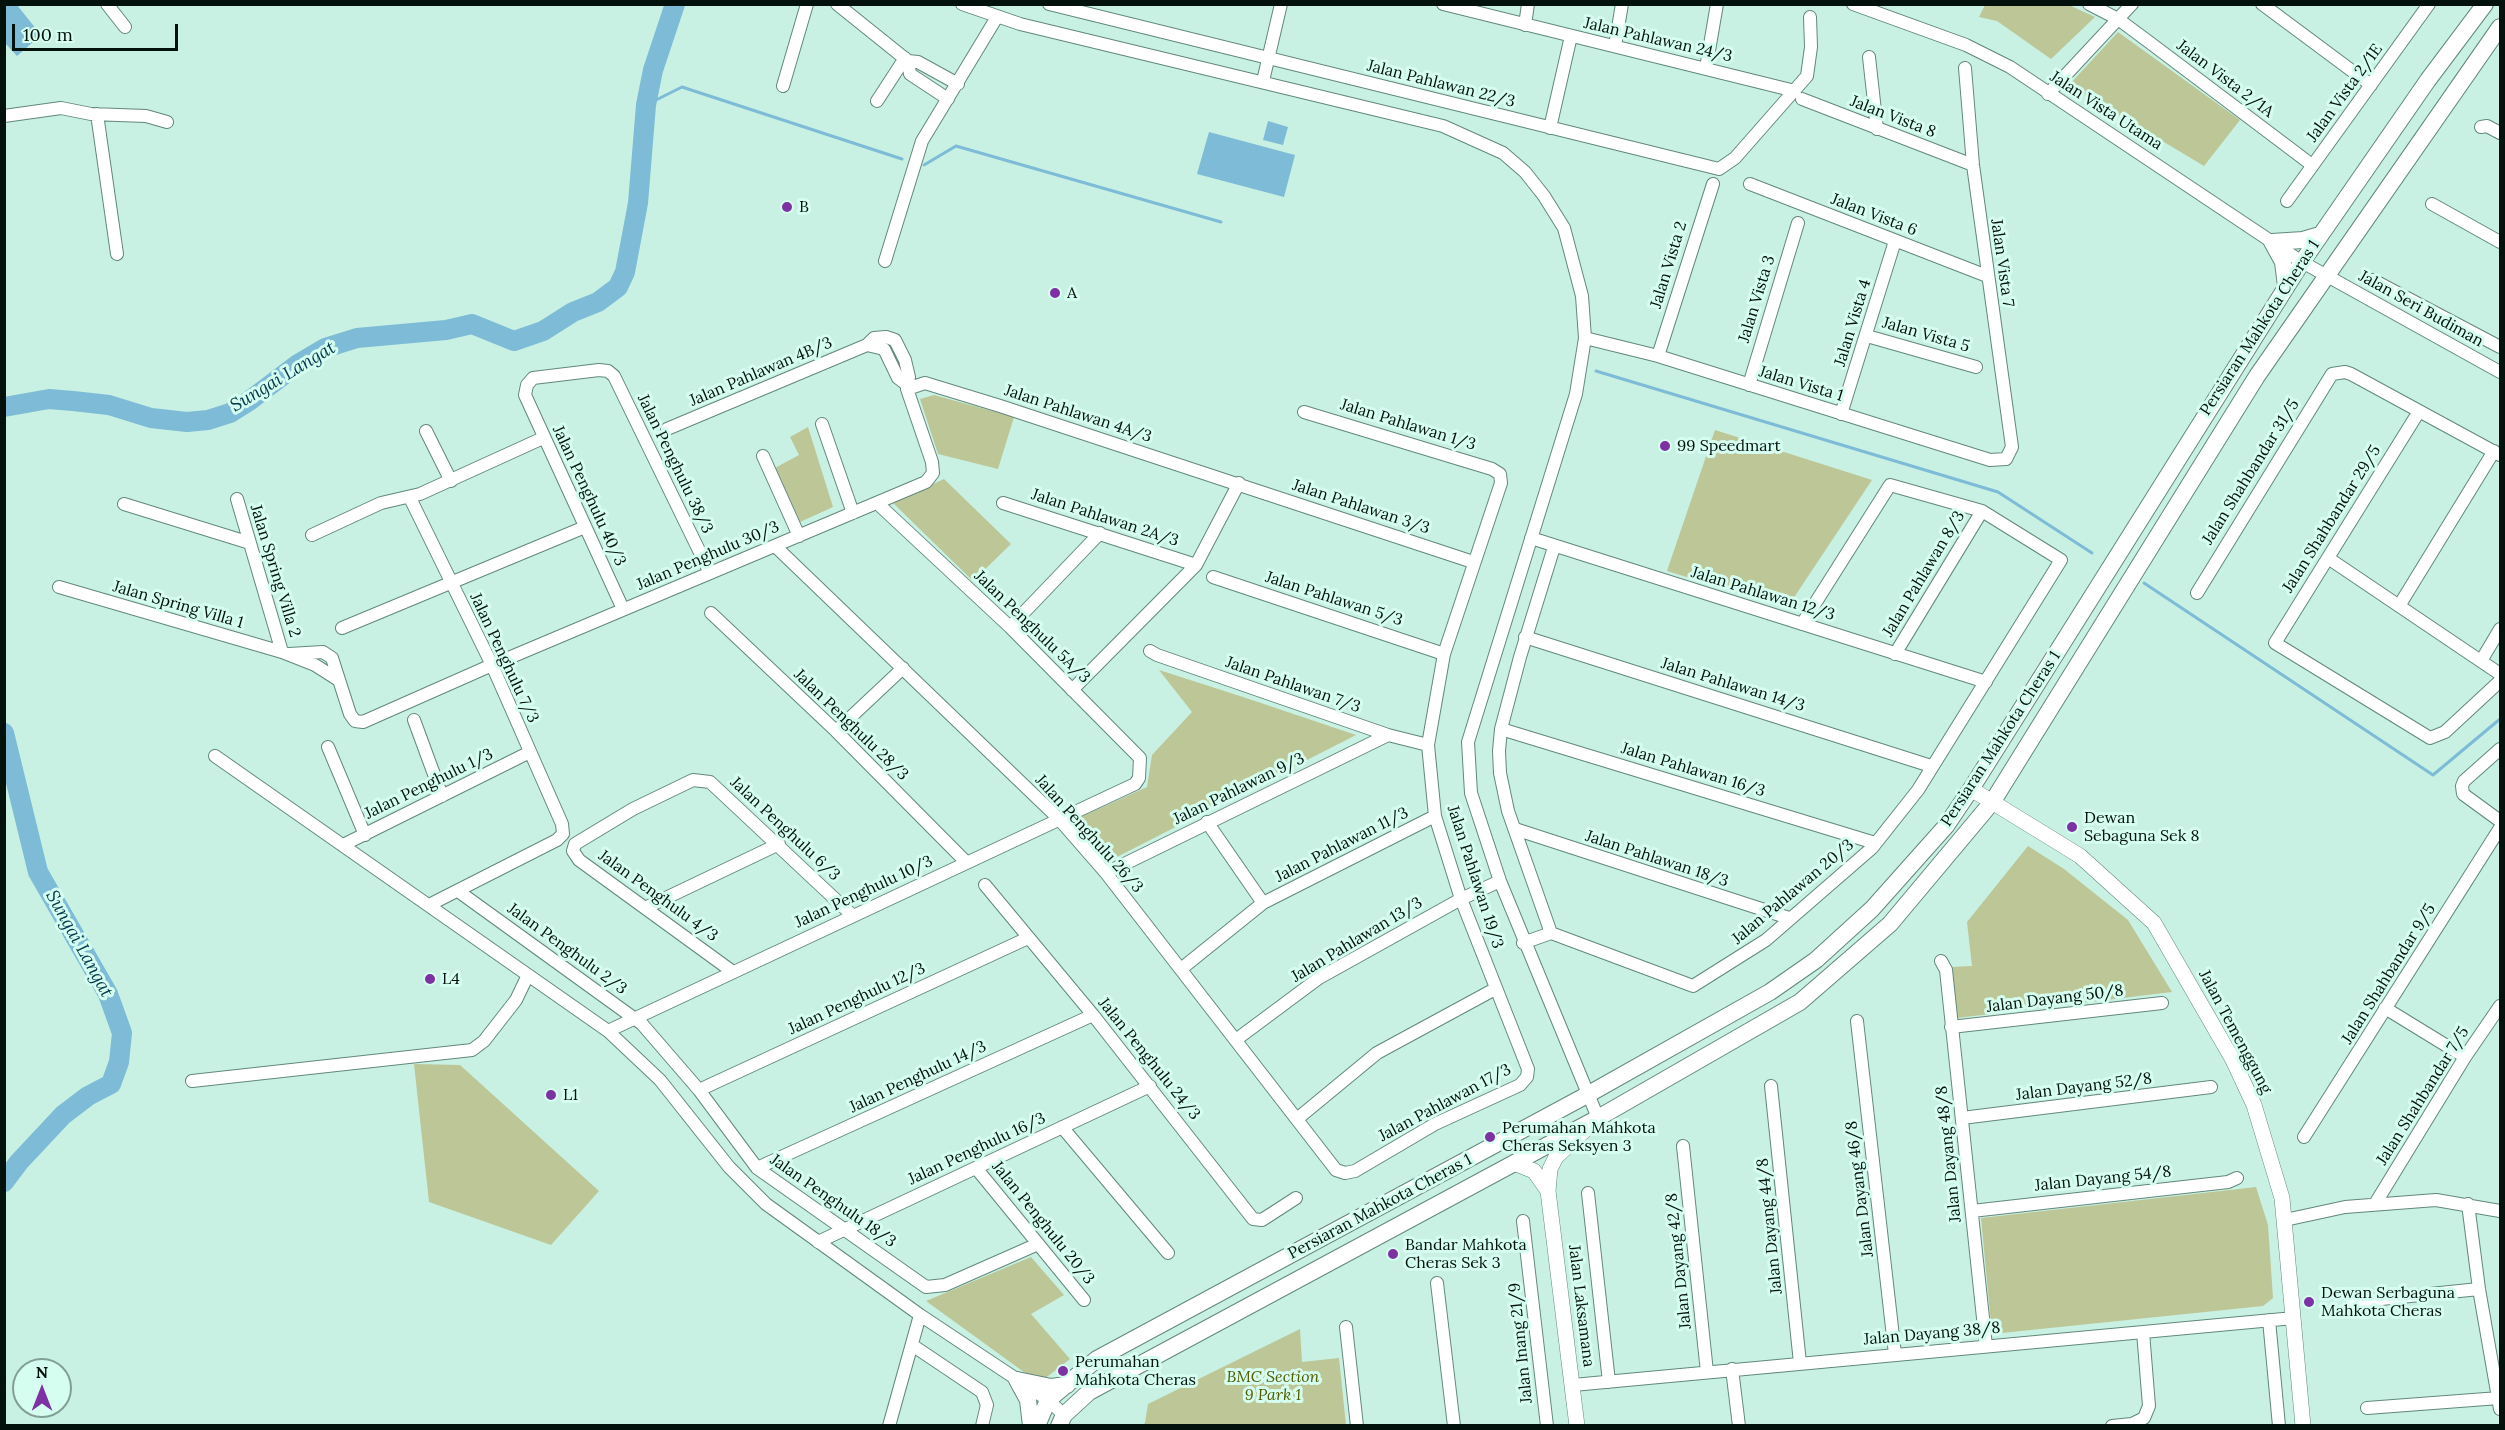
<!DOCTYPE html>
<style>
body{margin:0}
#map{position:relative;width:2505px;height:1430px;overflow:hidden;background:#c8f1e3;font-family:Lora,serif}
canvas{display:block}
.frame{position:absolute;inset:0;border:6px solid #03110c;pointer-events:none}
.north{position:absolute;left:12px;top:1358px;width:60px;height:60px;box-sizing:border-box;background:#d5fef0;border:2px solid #819f95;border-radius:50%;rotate:0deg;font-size:16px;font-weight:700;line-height:24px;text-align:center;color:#03110c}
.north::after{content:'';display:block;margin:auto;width:21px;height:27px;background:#7e31a3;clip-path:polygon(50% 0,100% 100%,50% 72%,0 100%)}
.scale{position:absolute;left:12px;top:24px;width:166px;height:27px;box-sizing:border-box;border:3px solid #03110c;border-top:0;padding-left:8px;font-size:18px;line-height:21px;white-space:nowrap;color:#03110c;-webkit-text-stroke:4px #d5fef0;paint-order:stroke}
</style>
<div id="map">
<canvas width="2505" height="1430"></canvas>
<div class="frame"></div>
<div class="north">N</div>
<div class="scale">100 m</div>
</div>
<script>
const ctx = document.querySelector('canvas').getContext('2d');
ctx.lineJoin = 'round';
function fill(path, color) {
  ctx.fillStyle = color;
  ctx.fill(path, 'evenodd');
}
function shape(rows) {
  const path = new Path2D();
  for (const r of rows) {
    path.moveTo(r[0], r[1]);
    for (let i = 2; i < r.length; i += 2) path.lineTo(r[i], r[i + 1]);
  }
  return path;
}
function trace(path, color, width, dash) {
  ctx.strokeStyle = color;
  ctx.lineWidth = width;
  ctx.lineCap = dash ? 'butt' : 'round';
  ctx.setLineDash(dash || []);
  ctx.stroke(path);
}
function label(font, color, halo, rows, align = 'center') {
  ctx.font = font + ' Lora,serif';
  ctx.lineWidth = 6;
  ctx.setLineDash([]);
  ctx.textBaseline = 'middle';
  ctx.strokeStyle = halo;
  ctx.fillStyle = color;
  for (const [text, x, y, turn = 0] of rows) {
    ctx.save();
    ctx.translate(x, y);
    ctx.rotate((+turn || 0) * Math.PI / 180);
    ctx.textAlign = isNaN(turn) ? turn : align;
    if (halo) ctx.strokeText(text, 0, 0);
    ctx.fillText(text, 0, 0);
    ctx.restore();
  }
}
fill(shape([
 [2069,5,2095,17,2051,59,1997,21,1979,17,1985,5],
 [2118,32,2240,120,2204,166,2069,85],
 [934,395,1014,417,998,469,938,454,920,399],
 [808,427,833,507,800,522,775,468,799,455,790,437],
 [1715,430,1872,480,1787,608,1667,571],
 [944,479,1011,544,973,581,893,503],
 [1159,670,1243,697,1356,735,1105,863,1074,820,1147,787,1152,755,1192,712],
 [2028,846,2064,869,2128,920,2172,992,1957,1018,1950,967,1972,966,1967,922],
 [414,1064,460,1065,599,1191,551,1245,429,1202],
 [2256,1187,2268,1225,2273,1298,2263,1306,1992,1334,1981,1218],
 [1031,1257,1064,1295,1031,1314,1070,1359,1039,1383,926,1301],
 [1300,1329,1302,1362,1339,1358,1346,1425,1142,1425,1145,1423,1148,1404]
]), '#bdc696');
fill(shape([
 [5,4,17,5,41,35,17,56,5,43],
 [1268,121,1288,127,1283,145,1263,140],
 [1209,132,1295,155,1284,197,1197,174]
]), '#7dbbd7');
trace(shape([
 [646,105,682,87,902,159],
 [924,165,956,146,1221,222],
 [1596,371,1998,492,2092,553],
 [2144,583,2433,775,2500,719]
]), '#7dbbd7', 3);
trace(shape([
 [4,407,49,399,73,401,109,405,151,418,187,422,208,420,230,413,249,401,298,364,325,348,357,338,446,330,472,324,514,341,543,331,573,312,598,302,618,287,625,272,638,203,646,105,653,70,675,4],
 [4,733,38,872,108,994,122,1033,119,1062,111,1084,88,1096,63,1115,19,1162,4,1182]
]), '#7dbbd7', 20);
const minor = shape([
 [107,4,125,27],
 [837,4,908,61,918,62,958,84],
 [962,4,1020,24,1443,126,1503,153,1525,172,1544,196,1564,228,1582,296,1585,338,1576,394,1468,742,1471,793,1500,881,1598,1118],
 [1049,4,1719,169,1735,158,1807,76,1811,47,1810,17],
 [1443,4,1795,91],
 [1853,4,1966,45,2010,67,2302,262,2500,372],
 [2089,4,2118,19,2149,42,2312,165],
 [2262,4,2371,85],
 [1525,25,1528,4],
 [1615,46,1622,4],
 [1869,57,1877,129],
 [908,61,910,74,948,99],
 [1706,68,1717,4],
 [1263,81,1281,4],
 [783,86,807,4],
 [2048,94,2132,4],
 [1802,99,1973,165],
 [877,101,905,58],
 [97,114,117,254],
 [4,116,61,108,91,114,146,116,167,122],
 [2481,127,2487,126,2500,133],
 [1550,128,1571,36],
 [1750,184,1987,276],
 [2287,201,2429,4],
 [2432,204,2500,242],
 [885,261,922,141,997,17],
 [2373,280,2500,347],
 [1867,336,1976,367],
 [1585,338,1658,356,1990,460,2006,459,2012,447,1973,165,1965,68],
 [867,345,884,349,898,378,906,384],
 [1658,356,1713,184],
 [1749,385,1798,223],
 [907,389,925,383,1000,406,1473,562],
 [2418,413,2275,643,2430,738,2445,732,2500,681],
 [1841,414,1895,241],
 [822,424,853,513],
 [426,431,451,481],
 [763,456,799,536],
 [410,498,492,665,562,824,563,834,557,840,429,905],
 [237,499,282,652],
 [1003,503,1196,565],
 [124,504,250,543],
 [312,535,381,503,420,494,543,438],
 [1531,538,1986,682],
 [775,546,1058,818,1106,873,1336,1170,1345,1173,1355,1171,1435,1124,1520,1085,1527,1077,1528,1069,1461,899,1435,816,1428,745,1444,654,1501,483,1500,474,1492,469,1304,412],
 [2328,558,2500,674],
 [1213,577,1444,654],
 [59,587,282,652,315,665,337,679],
 [2197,593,2332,374,2345,372,2351,374,2500,455],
 [2399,606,2494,451],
 [623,609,525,395,527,385,533,378,599,370,608,371,614,376,710,573],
 [711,613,836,731,966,862],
 [1010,627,1100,533],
 [342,628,585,527],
 [1525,637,1931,766],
 [1150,651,1157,655,1388,735,1428,745],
 [289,654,323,652,332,658,350,714,355,721,363,722,492,665,926,482,933,473,932,462,907,389,909,377,905,360,895,340,886,337,874,338,867,345,667,429],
 [1895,654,1982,511],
 [2481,661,2500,629],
 [1072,690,1196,565,1239,483],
 [414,720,442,796],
 [1501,729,1875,843],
 [836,731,903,668],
 [328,747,365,835],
 [2500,749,2464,781,2462,786,2463,794,2500,821],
 [215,756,608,1031,660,1080,729,1167,766,1204,920,1315,1048,1400,1064,1415],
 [1207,822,1263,903],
 [1515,829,1789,918],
 [343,845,530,752],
 [1106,873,1388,735],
 [985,885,1093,1015,1253,1219,1262,1220,1296,1198],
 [458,891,642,1024,699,1090,757,1168,926,1287,945,1285,1038,1244],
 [647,907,779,844],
 [1551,933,1693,986,1766,940,1872,848,1918,790,2061,560,1982,511,1890,485,1802,624],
 [1551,933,1508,811,1500,773,1499,751,1501,729,1520,657,1554,547],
 [1523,943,1551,933],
 [1941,961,1946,970,1986,1346],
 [1181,969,1263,903,1435,816],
 [733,972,579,860,573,851,575,844,633,809,693,780,710,782,852,915],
 [2385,1008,2465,1057],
 [1857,1021,1895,1354],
 [1951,1027,2162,1003],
 [608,1031,1135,784,1139,778,1140,758,1010,627,877,503],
 [1237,1039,1319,978,1461,899,1500,881],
 [192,1081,472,1050,484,1041,516,1000,528,975],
 [1771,1086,1800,1363],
 [699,1090,1028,938],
 [1962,1118,2211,1087],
 [1297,1119,1377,1053,1495,989],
 [1062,1127,1168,1253],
 [2304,1137,2500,828],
 [1683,1146,1707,1372],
 [757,1168,1093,1015],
 [976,1168,1084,1300],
 [1588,1193,1609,1382],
 [2375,1204,2465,1057,2500,1006],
 [2468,1204,2479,1289,2500,1409],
 [1972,1211,2228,1182,2237,1178],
 [2285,1220,2345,1207,2436,1200,2500,1211],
 [1523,1221,1547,1426],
 [818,1242,1150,1086],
 [1437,1283,1454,1426],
 [2352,1302,2479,1289],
 [2269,1320,2279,1426],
 [1346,1327,1357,1426],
 [912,1345,982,1392,987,1405,982,1426],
 [1732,1369,1739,1426],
 [1573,1385,2294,1318],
 [2367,1408,2499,1398],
 [889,1426,920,1315],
 [2112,1426,2132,1424,2144,1418,2149,1406,2143,1332]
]);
const tertiary = shape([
 [1971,789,2080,856,2154,923,2233,1060,2254,1105,2282,1198,2303,1426],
 [1514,1163,1534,1171,1548,1191],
 [1577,1426,1548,1191,1550,1169,1556,1157,1585,1130]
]);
const secondary = shape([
 [2272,242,2303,240,2320,235],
 [2272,242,2283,262,2286,286],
 [1017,1380,1051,1387,1067,1385],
 [1017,1380,1028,1400,1031,1426],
 [1037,1426,1048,1400,1097,1359,1587,1095,1770,992,1816,960,1872,909,1946,826,1971,789,2302,262,2428,80,2485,4],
 [1059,1426,1064,1415,1089,1392,1598,1118,1800,1002,1890,924,1993,801,2257,376,2500,27]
]);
trace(minor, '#62887c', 14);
trace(tertiary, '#62887c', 16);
trace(secondary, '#62887c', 18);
trace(minor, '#fff', 12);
trace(tertiary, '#fff', 15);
trace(secondary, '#fff', 16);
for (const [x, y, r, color] of [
 [787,207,6,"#7e31a3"],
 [1055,293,6,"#7e31a3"],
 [1665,446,6,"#7e31a3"],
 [2072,827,6,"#7e31a3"],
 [430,979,6,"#7e31a3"],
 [551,1095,6,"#7e31a3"],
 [1490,1137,6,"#7e31a3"],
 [1393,1254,6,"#7e31a3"],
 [2309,1302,6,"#7e31a3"],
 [1063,1371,6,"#7e31a3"]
]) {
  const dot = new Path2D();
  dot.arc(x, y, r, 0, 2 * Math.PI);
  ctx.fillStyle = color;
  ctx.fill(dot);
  trace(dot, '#d5fef0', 2);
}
label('16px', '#03110c', '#d5fef0', [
 ["Jalan Pahlawan 24/3",1658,40,13],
 ["Jalan Vista 2/1A",2225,79,37],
 ["Jalan Pahlawan 22/3",1441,84,14],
 ["Jalan Vista 2/1E",2345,93,-54],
 ["Jalan Vista Utama",2106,111,33],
 ["Jalan Vista 8",1893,117,21],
 ["Jalan Vista 6",1874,215,21],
 ["Jalan Vista 7",2002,263,82],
 ["Jalan Vista 2",1669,265,-73],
 ["Jalan Vista 3",1757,299,-73],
 ["Jalan Seri Budiman",2421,309,29],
 ["Jalan Vista 4",1853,323,-73],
 ["Persiaran Mahkota Cheras 1",2260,328,-57],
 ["Jalan Vista 5",1926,335,16],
 ["Jalan Pahlawan 4B/3",761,372,-23],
 ["Jalan Vista 1",1801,384,17],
 ["Jalan Pahlawan 4A/3",1078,414,18],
 ["Jalan Pahlawan 1/3",1408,425,17],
 ["Jalan Penghulu 38/3",675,464,64],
 ["Jalan Shahbandar 31/5",2251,472,-58],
 ["Jalan Penghulu 40/3",589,496,65],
 ["Jalan Pahlawan 3/3",1361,507,18],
 ["Jalan Pahlawan 2A/3",1105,518,18],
 ["Jalan Shahbandar 29/5",2332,519,-58],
 ["Jalan Penghulu 30/3",708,556,-23],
 ["Jalan Spring Villa 2",275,571,73],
 ["Jalan Pahlawan 8/3",1924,574,-59],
 ["Jalan Pahlawan 12/3",1763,594,17],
 ["Jalan Pahlawan 5/3",1334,599,18],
 ["Jalan Spring Villa 1",178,605,16],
 ["Jalan Penghulu 5A/3",1032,627,44],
 ["Jalan Penghulu 7/3",504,658,65],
 ["Jalan Pahlawan 7/3",1293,685,19],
 ["Jalan Pahlawan 14/3",1733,685,17],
 ["Jalan Penghulu 28/3",851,725,44],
 ["Persiaran Mahkota Cheras 1",2001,739,-57],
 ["Jalan Pahlawan 16/3",1693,770,17],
 ["Jalan Penghulu 1/3",429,784,-26],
 ["Jalan Pahlawan 9/3",1239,789,-26],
 ["Jalan Penghulu 6/3",785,829,43],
 ["Jalan Penghulu 26/3",1089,834,48],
 ["Jalan Pahlawan 11/3",1342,845,-27],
 ["Jalan Pahlawan 18/3",1657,859,18],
 ["Jalan Pahlawan 19/3",1475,877,72],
 ["Jalan Penghulu 10/3",864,892,-25],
 ["Jalan Pahlawan 20/3",1793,892,-40],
 ["Jalan Penghulu 4/3",658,896,36],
 ["Jalan Pahlawan 13/3",1357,940,-31],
 ["Jalan Penghulu 2/3",567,949,36],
 ["Jalan Shahbandar 9/5",2389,974,-58],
 ["Jalan Penghulu 12/3",857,999,-25],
 ["Jalan Dayang 50/8",2055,999,-7],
 ["Jalan Temenggung",2235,1032,62],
 ["Jalan Penghulu 24/3",1149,1059,51],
 ["Jalan Penghulu 14/3",918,1077,-25],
 ["Jalan Dayang 52/8",2084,1087,-7],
 ["Jalan Shahbandar 7/5",2423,1096,-58],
 ["Jalan Pahlawan 17/3",1445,1103,-28],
 ["Jalan Penghulu 16/3",977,1149,-25],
 ["Jalan Dayang 48/8",1949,1154,-96],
 ["Jalan Dayang 54/8",2103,1179,-6],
 ["Jalan Dayang 46/8",1860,1189,-97],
 ["Jalan Penghulu 18/3",833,1201,35],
 ["Persiaran Mahkota Cheras 1",1380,1207,-28],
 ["Jalan Penghulu 20/3",1043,1223,51],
 ["Jalan Dayang 44/8",1770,1226,-96],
 ["Jalan Dayang 42/8",1679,1261,-96],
 ["Jalan Laksamana",1581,1306,83],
 ["Jalan Dayang 38/8",1932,1334,-5],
 ["Jalan Inang 21/9",1521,1343,-96]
]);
label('16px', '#03110c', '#d5fef0', [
 ["B",799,207],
 ["A",1067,293],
 ["99 Speedmart",1677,446],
 ["Dewan",2084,818],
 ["Sebaguna Sek 8",2084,836],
 ["L4",442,979],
 ["L1",563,1095],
 ["Perumahan Mahkota",1502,1128],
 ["Cheras Seksyen 3",1502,1146],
 ["Bandar Mahkota",1405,1245],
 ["Cheras Sek 3",1405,1263],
 ["Dewan Serbaguna",2321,1293],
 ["Mahkota Cheras",2321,1311],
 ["Perumahan",1075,1362],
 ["Mahkota Cheras",1075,1380]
], 'left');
label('italic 16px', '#525c00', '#d5fef0', [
 ["BMC Section",1273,1377],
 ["9 Park 1",1273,1395]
]);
label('italic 18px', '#00384c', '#d5fef0', [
 ["Sungai Langat",283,377,-31],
 ["Sungai Langat",79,944,61]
]);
</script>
